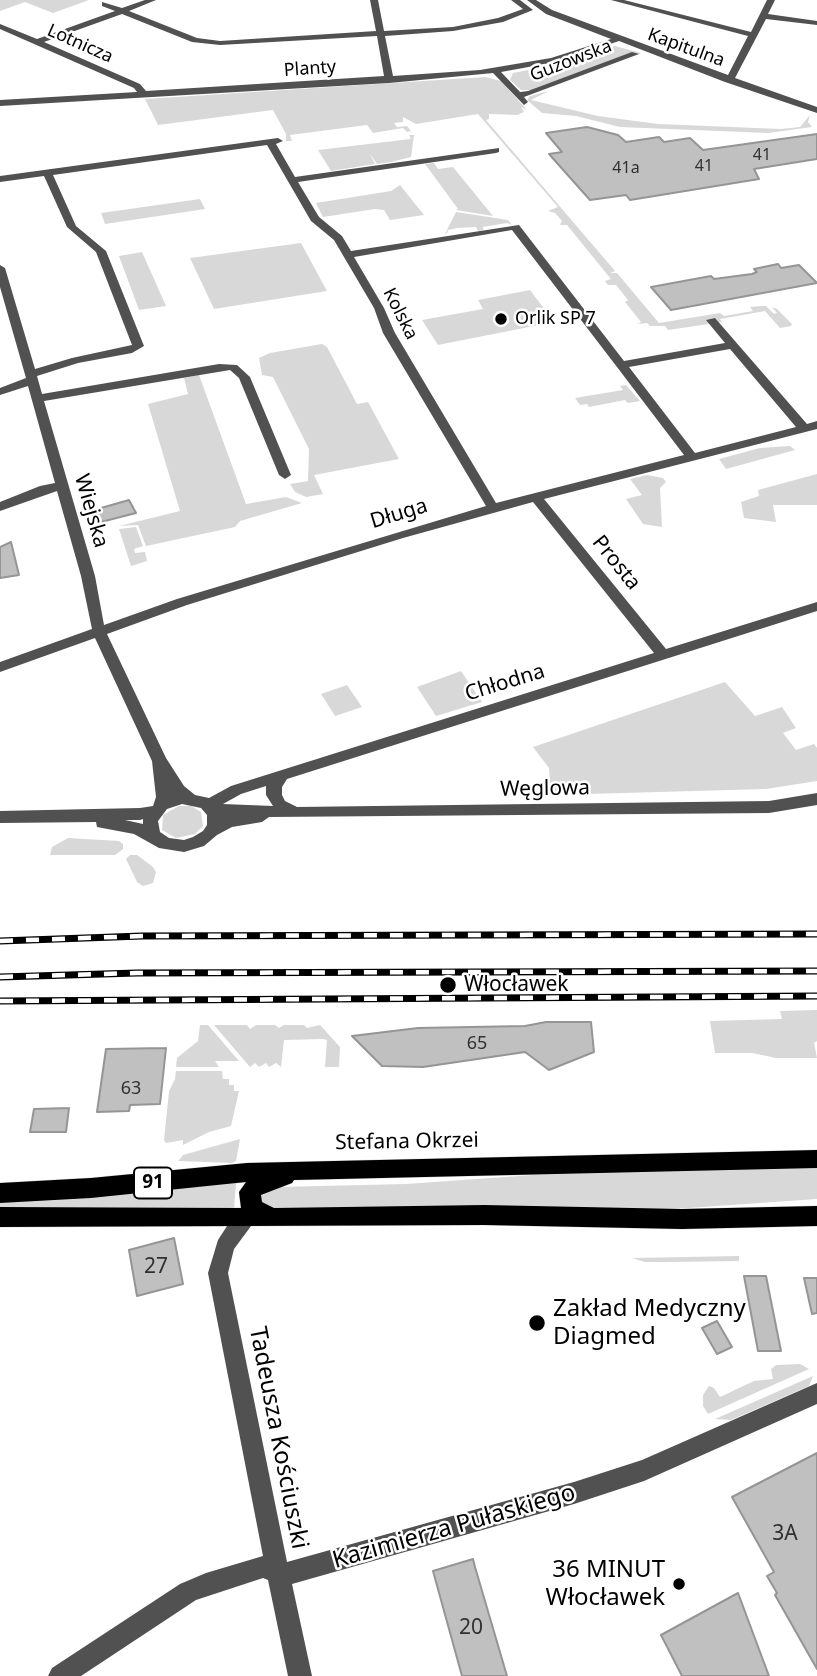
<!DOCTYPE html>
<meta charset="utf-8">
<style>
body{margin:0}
canvas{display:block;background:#fff}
</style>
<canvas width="817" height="1676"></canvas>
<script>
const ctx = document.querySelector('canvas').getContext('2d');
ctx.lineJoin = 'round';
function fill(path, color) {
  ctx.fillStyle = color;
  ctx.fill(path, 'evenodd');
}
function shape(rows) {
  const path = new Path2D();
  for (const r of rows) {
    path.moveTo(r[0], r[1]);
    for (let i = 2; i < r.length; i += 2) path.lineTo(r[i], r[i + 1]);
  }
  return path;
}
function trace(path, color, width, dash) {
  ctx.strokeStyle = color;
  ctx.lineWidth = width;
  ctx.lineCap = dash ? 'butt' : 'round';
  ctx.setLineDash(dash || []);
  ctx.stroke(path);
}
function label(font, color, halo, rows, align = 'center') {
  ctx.font = font + ' "Noto Sans",sans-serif';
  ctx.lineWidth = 5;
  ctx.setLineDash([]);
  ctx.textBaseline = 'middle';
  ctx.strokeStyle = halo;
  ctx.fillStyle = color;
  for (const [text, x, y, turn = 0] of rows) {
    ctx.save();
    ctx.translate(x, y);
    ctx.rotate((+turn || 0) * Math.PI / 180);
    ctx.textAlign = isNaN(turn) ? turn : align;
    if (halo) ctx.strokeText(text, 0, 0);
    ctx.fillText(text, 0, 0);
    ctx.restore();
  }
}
fill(shape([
 [0,0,89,0,53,13,25,2,0,11],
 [615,46,641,53,634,56,637,54,633,52,536,90,521,90,510,80,513,73,564,63],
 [485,77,501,81,527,110,521,107,524,112,517,115,489,114,489,119,486,120,615,271,610,273,617,273,659,323,720,313,724,316,753,311,750,307,762,306,766,306,774,314,777,313,772,307,777,309,792,324,791,326,780,328,765,311,720,319,722,322,668,330,665,326,650,326,647,323,638,324,641,322,625,302,628,300,616,285,608,285,605,281,611,279,606,273,567,225,560,225,562,221,555,213,548,211,558,207,478,114,416,124,403,117,403,122,394,123,397,127,407,126,411,131,407,132,403,128,373,133,367,125,290,135,292,141,286,141,286,134,273,110,158,125,145,99],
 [549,91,531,100,598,116,658,124,781,129,800,127,810,115,808,122,812,127,768,133,620,127,576,116,542,113,527,100,530,96],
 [409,135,414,135,411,157,391,162,377,164,370,154,375,164,331,171,318,150,411,139],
 [434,163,438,169,453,167,493,216,456,210,458,209,425,164],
 [400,185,424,215,390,220,384,210,375,209,323,217,316,203,391,191],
 [200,199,205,209,105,224,101,213],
 [456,212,508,220,512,225,507,223,483,227,483,230,478,231,476,227,457,228,448,230,447,233,445,234],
 [301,243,327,291,214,309,190,258],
 [142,252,166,306,139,310,119,256],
 [530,290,554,322,438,345,422,320,483,309,478,300],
 [322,344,327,347,357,404,368,402,399,459,314,475,323,494,306,497,295,492,290,484,308,481,309,449,273,377,262,375,259,358,270,353],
 [199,375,246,504,286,497,302,503,240,521,235,527,146,546,138,525,119,526,180,511,148,404,188,394,184,378],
 [626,385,640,401,628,403,625,400,589,407,587,404,580,405,575,398,623,390,620,386],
 [790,446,795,450,726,469,719,459,760,448],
 [817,474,817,505,773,505,776,522,744,518,741,502,759,496,758,490],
 [647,475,663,478,666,482,660,488,662,527,643,524,626,499,642,495,630,479],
 [136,527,143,546,134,549,135,553,145,552,147,561,131,566,119,529],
 [461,671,482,702,436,716,417,687],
 [725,682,755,716,782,707,796,728,783,733,796,750,814,744,817,748,817,781,766,789,551,795,549,768,533,747],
 [347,685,362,707,335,716,321,694],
 [179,806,191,806,201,812,203,826,195,834,176,838,162,830,163,815],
 [68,838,119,841,123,844,123,849,115,855,50,855,52,847],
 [130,855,137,855,153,867,156,872,153,883,143,886,137,882,126,859],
 [817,1010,817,1041,814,1043,817,1058,776,1058,752,1053,715,1053,710,1021,782,1019,780,1011],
 [200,1025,208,1025,239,1061,215,1061,219,1067,176,1067,177,1058,198,1041],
 [214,1025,247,1025,250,1029,256,1025,275,1025,279,1028,284,1025,304,1025,307,1028,320,1025,340,1047,339,1067,325,1067,327,1040,323,1039,284,1040,281,1067,276,1063,269,1067,266,1063,259,1067,255,1063,250,1067],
 [176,1071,222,1071,223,1079,229,1079,229,1085,234,1085,234,1091,239,1091,231,1126,209,1132,183,1145,183,1140,166,1143,164,1140,169,1091,175,1079],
 [240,1139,236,1161,232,1163,178,1161,183,1155],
 [817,1168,817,1199,688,1208,641,1210,538,1206,276,1209,262,1204,261,1196,277,1187,406,1184,561,1173],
 [236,1183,234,1209,0,1207,0,1203,75,1199],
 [739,1256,739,1261,666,1262,645,1262,632,1258],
 [800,1364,809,1369,708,1414,703,1406,703,1395,709,1386,714,1388,720,1397,754,1381,773,1379,771,1369,776,1365],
 [813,1376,809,1386,731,1420,715,1419]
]), '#d8d8d8');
const building = shape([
 [587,127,618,135,626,142,659,137,664,142,690,138,703,150,817,134,817,159,754,169,759,179,630,200,626,195,590,200,549,154,562,152,546,133,587,127],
 [778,264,781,268,799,265,817,283,671,310,651,287,711,276,714,279,752,274,757,272,754,269,778,264],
 [129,500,136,513,101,522,94,510,129,500],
 [11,542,19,575,0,578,0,547,11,542],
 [546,1022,591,1022,594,1052,549,1070,525,1052,423,1067,382,1066,352,1036,418,1028,525,1026,546,1022],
 [166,1048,160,1104,130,1105,129,1111,97,1112,106,1049,166,1048],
 [69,1108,66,1132,30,1132,34,1109,69,1108],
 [174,1238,183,1284,137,1296,129,1250,174,1238],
 [744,1276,766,1276,781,1351,758,1351,744,1276],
 [804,1278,817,1278,817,1313,812,1314,804,1278],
 [717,1321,732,1347,717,1354,702,1328,717,1321],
 [817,1453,817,1669,775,1595,777,1593,767,1576,774,1572,732,1497,817,1453],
 [473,1559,475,1567,507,1676,462,1676,433,1571,473,1559],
 [738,1593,769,1676,682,1676,661,1635,738,1593]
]);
fill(building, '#c0c0c0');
trace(building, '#959595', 2);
const major = shape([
 [817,1150,817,1168,294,1180,292,1183,261,1195,262,1202,274,1208,484,1205,682,1209,817,1206,817,1226,682,1229,484,1225,0,1227,0,1207,241,1208,239,1192,246,1182,91,1198,0,1203,0,1183,91,1178,247,1163,817,1150]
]);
trace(major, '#dbdbdb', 1);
fill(shape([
 [145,0,156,0,129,11,197,38,220,41,376,31,370,0,378,0,384,31,453,27,498,18,523,9,511,0,520,0,533,10,503,22,453,31,385,36,393,76,480,70,551,58,611,39,546,14,527,0,536,0,552,10,728,75,748,36,611,0,624,0,751,32,767,0,775,0,768,14,817,21,817,25,766,19,735,78,817,107,817,113,725,82,619,41,556,62,501,72,520,92,528,91,632,52,639,54,524,97,528,102,524,105,493,73,389,83,0,106,0,100,137,92,134,88,0,29,0,24,37,39,115,11,102,6,102,2,122,8,145,0],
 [122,14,192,42,220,45,377,36,384,76,146,91,140,84,44,42,122,14],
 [278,138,283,141,276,144,295,177,499,148,499,152,496,153,298,182,319,217,342,236,351,251,519,225,624,361,725,343,706,320,715,318,807,424,817,421,817,429,544,499,666,649,817,602,817,611,287,779,282,787,282,795,285,801,297,807,769,801,817,793,817,805,769,813,269,817,262,822,232,827,217,835,204,846,184,852,159,848,134,834,97,827,96,822,0,823,0,811,140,808,153,806,156,797,152,761,95,638,0,672,0,662,92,629,81,576,57,491,0,511,0,502,40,486,55,483,28,386,0,395,0,388,26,378,0,287,0,265,5,268,35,369,72,358,132,345,96,252,67,227,44,176,0,182,0,176,278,138],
 [267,145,311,221,334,240,374,308,383,333,486,506,177,599,104,625,95,576,44,401,230,370,239,378,279,475,285,479,291,475,250,377,237,365,219,364,42,394,37,376,78,363,132,353,144,346,106,251,76,226,53,175,267,145],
 [512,230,617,367,684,455,496,503,395,333,384,308,354,257,512,230],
 [730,349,796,427,695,453,629,367,730,349],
 [533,502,654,653,231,786,209,798,195,795,184,786,166,758,107,634,187,605,403,538,533,502],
 [266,786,266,795,273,806,223,804,241,794,266,786],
 [182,804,201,808,207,815,207,825,203,831,193,837,184,840,169,838,160,832,158,821,167,809,182,804],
 [143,819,143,824,125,820,140,820,143,819],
 [247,1209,254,1212,257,1218,234,1249,228,1273,287,1562,574,1482,642,1460,817,1383,817,1404,644,1481,574,1504,292,1584,312,1676,288,1676,268,1580,263,1578,196,1600,81,1676,48,1676,52,1668,180,1584,206,1573,263,1556,208,1273,218,1240,229,1223,240,1212,247,1209]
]), '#515151');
fill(major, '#000');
const rail = shape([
 [0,941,142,936,817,934],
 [0,977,137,973,817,971],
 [0,1001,817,996]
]);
trace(rail, '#000', 7);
trace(rail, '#fff', 4.5, [13]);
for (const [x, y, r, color] of [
 [501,319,7,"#000"],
 [448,985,9,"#000"],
 [537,1323,9,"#000"],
 [679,1584,7,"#000"]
]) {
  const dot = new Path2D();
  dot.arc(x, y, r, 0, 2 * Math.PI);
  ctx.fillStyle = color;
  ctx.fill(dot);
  trace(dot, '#fff', 2.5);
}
label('16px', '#303030', null, [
 ["41",762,155],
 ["41",704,166],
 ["41a",626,168]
]);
label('18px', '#000', '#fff', [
 ["Lotnicza",80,44,24],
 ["Kapitulna",686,48,20],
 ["Guzowska",571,61,-21],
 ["Planty",310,69,-4],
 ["Kolska",400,314,63]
]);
label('18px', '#000', '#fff', [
 ["Orlik SP 7",515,319]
], 'left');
label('18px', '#303030', null, [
 ["65",477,1044],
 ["63",131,1089]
]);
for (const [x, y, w] of [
 [153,1183,38]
]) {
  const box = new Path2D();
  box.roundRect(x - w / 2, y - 15.5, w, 31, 5);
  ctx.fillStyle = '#fff';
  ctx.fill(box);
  trace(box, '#000', 2);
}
label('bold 19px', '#000', null, [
 ["91",153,1183]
]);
label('21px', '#000', '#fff', [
 ["Wiejska",91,511,74],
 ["Długa",399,514,-17],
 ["Prosta",616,563,51],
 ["Chłodna",505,683,-17],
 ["Węglowa",545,789,-1],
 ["Stefana Okrzei",407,1142,-1]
]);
label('21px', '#000', '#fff', [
 ["Włocławek",464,985]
], 'left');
label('21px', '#303030', null, [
 ["27",156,1267],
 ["3A",785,1534],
 ["20",471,1628]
]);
label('24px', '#000', '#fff', [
 ["Zakład Medyczny",553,1309],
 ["Diagmed",553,1337],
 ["36 MINUT",665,1570,"right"],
 ["Włocławek",665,1598,"right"]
], 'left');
label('24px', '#000', '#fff', [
 ["Tadeusza Kościuszki",278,1438,79],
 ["Kazimierza Pułaskiego",454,1527,-16]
]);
</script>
